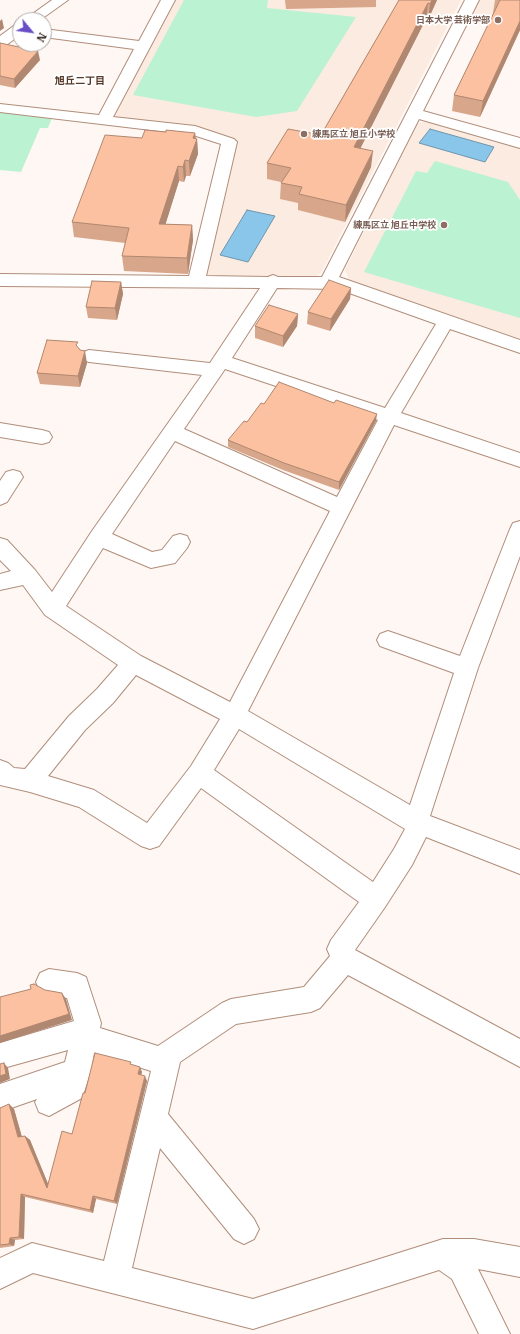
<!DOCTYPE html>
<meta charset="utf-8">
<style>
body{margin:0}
#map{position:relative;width:520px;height:1334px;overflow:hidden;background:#fff7f3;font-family:"IBM Plex Serif",serif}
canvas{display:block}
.north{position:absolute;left:12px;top:12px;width:40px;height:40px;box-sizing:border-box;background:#fff;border:1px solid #aea8a5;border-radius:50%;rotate:119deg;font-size:11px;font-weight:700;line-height:16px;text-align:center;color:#34261e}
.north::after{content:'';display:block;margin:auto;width:14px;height:18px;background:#684dc6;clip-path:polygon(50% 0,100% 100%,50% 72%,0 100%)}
</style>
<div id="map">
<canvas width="520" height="1334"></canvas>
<div class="north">N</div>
</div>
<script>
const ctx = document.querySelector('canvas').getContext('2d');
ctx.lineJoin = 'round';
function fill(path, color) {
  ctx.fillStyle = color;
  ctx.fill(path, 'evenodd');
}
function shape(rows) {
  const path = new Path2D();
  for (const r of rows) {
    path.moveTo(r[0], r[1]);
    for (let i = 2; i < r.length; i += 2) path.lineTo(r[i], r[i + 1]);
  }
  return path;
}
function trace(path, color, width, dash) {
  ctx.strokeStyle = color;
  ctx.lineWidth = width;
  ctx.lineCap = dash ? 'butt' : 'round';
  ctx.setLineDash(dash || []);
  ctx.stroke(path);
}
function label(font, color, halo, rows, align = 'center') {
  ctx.font = font + ' "IBM Plex Serif","Noto Sans JP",serif';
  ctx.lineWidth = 3.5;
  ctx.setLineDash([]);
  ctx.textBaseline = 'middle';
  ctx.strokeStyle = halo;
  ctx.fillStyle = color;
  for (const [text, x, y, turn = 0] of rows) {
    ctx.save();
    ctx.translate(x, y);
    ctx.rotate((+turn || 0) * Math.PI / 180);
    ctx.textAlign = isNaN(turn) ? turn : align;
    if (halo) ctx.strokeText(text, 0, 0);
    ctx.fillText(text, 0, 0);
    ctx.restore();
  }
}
fill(shape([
 [174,0,461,0,321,273,313,278,210,277,204,273,235,140,198,128,116,117,112,115],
 [479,0,520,0,520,32,478,24,472,16],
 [428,121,520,147,520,342,350,282,345,270,417,123]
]), '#fcebe0');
fill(shape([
 [184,0,268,0,267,8,356,17,297,111,256,117,133,95],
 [0,112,52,118,48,128,40,128,21,172,0,170],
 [435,161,508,182,520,200,520,318,364,272,416,171,427,173]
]), '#baf2d2');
const water = shape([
 [430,129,494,147,485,162,419,143,430,129],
 [247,210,275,216,248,262,220,255,247,210]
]);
fill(water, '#89c6e9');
trace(water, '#7096ac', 1);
const minor = shape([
 [52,0,68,0,40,20,24,20,52,0],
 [161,0,175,0,113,117,195,126,234,139,237,142,206,276,268,277,273,275,278,277,322,277,465,0,479,0,423,111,520,138,520,148,419,119,339,277,520,340,520,353,450,329,401,413,520,453,520,467,394,425,248,711,410,805,454,673,380,646,377,640,380,634,388,631,460,656,510,529,513,523,520,521,520,556,478,668,430,816,520,850,520,874,426,837,412,865,385,907,355,950,520,1039,520,1067,348,975,320,1008,311,1012,236,1024,180,1062,168,1114,254,1219,259,1229,254,1239,244,1244,234,1239,160,1148,132,1268,253,1299,443,1239,474,1239,520,1247,520,1277,478,1269,510,1334,479,1334,452,1279,439,1270,253,1329,33,1273,0,1289,0,1258,32,1243,104,1261,151,1071,94,1053,91,1071,82,1098,49,1116,39,1112,35,1102,37,1099,0,1112,0,1084,65,1062,68,1050,0,1069,0,1043,74,1021,67,998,49,995,40,991,36,982,40,973,49,969,77,973,86,977,101,1023,100,1028,158,1046,222,1003,231,999,304,987,330,956,327,949,331,940,359,902,201,788,159,846,150,849,141,846,79,807,30,792,0,785,0,760,8,763,14,768,25,769,69,716,97,689,118,665,45,615,23,585,0,590,0,574,11,571,0,560,0,538,7,540,35,570,52,592,92,531,202,375,89,362,83,360,80,356,83,352,89,350,210,363,260,288,0,286,0,274,189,276,221,144,193,135,0,112,0,104,99,115,134,49,44,37,44,29,139,41,161,0],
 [277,288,338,289,436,324,385,408,232,358,277,288],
 [225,369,378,420,337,497,184,429,225,369],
 [175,441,330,511,230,702,141,656,66,606,103,548,151,568,175,563,187,548,190,542,187,536,180,534,173,536,162,550,152,552,112,534,175,441],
 [136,675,220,719,191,766,147,823,94,790,48,776,85,730,113,703,136,675],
 [239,729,405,829,394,849,373,882,214,770,239,729],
 [20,24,20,35,5,46,0,47,0,36,15,25,20,24],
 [0,423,42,430,49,432,52,437,49,442,42,444,0,437,0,423],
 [13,470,20,472,23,477,7,502,0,505,0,481,6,472,13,470]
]);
trace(minor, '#b08e7b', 2);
fill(minor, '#fff');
fill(shape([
 [285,0,376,0,376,7,286,9],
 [399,0,437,0,428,20,426,19,360,148,371,167,345,222,298,210,298,203,280,199,281,182,267,179,267,163,321,135],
 [495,0,520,0,520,30,480,117,452,111,454,95,494,13,493,13],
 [0,43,40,60,15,88,0,85],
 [166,132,195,133,196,139,197,139,198,154,190,176,186,176,184,182,179,181,165,224,192,225,193,240,188,274,124,271,122,256,125,243,74,237,72,222,142,138],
 [121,282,123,294,117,320,88,318,86,307],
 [351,288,350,299,330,331,307,324,308,312],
 [298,314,297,326,283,347,255,338,255,326],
 [79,348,87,363,80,387,40,384,37,373],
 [264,404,376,421,339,490,283,470,228,447,228,440,247,422],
 [132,1065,142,1072,141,1075,147,1081,117,1204,96,1199,93,1213,25,1197,24,1239,15,1240,14,1246,0,1248,0,1108,9,1104,14,1109,22,1137,25,1136,30,1140,48,1184,72,1134,85,1093]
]), '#d8a68a');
fill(shape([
 [432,0,437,0,428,20,430,4],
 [428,3,426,19,353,163,354,147],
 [2,19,4,28,0,31,0,21],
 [520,21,520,30,480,117,483,101],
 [38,51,40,60,15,88,14,79],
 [195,133,196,142,197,139,198,154,190,176,189,161,193,138],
 [373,151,371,167,345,222,346,205],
 [185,160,186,176,184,182,183,167],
 [178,166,179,181,161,239,159,224],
 [192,225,193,240,188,274,187,258],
 [121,282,123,294,117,320,115,308],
 [351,288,350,299,330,331,331,319],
 [298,314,297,326,283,347,283,336],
 [85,351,87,363,80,387,78,376],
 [377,414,376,421,339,490,339,482],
 [62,993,66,999,72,1020,0,1043,0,1036],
 [4,1063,8,1068,10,1079,0,1083,0,1076],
 [140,1067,142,1072,140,1079,138,1074],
 [145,1076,147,1081,117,1204,114,1201],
 [9,1104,14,1109,23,1141,18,1137],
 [25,1136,30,1140,51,1191,47,1188],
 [21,1194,25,1197,24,1239,19,1237],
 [93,1196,96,1199,93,1213,90,1210],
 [10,1238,15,1240,14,1246,9,1244]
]), '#b08770');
const building = shape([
 [399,0,432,0,430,4,428,3,354,147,373,151,346,205,299,194,302,187,281,183,291,168,267,163,288,129,321,135,399,0],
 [500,0,520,0,520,21,483,101,454,95,500,0],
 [0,43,38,51,14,79,0,76,0,43],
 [145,130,166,132,166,130,195,133,193,138,197,139,189,161,185,160,183,167,178,166,159,224,192,225,187,258,122,256,129,228,72,222,105,135,142,138,145,130],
 [329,280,351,288,331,319,308,312,329,280],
 [92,281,121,282,115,308,86,307,92,281],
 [269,305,298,314,283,336,255,326,269,305],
 [47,340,78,342,76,345,80,350,85,351,78,376,37,373,47,340],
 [279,382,334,403,336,400,377,414,339,482,284,463,228,440,244,421,247,422,261,403,264,404,279,382],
 [34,984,45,990,62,993,69,1014,0,1036,0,997,31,989,30,985,34,984],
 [95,1053,131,1062,130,1064,140,1067,138,1074,145,1076,114,1201,93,1196,90,1210,21,1194,19,1237,10,1238,9,1244,0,1245,0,1108,9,1104,18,1137,25,1136,47,1188,62,1131,72,1134,83,1093,85,1093,95,1053],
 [4,1063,6,1074,0,1076,0,1064,4,1063]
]);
fill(building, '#fbc1a0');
trace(building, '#b08770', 1);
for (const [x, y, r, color] of [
 [498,20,4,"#8d6e63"],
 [304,134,4,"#8d6e63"],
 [444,225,4,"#8d6e63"]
]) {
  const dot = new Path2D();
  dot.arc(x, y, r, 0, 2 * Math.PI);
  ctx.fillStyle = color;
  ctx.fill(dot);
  trace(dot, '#fff', 1.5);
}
label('bold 9px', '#785e54', '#fff', [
 ["日本大学 芸術学部",490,20],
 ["練馬区立 旭丘小学校",312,134,"left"],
 ["練馬区立 旭丘中学校",436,225]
], 'right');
label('bold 10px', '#573a29', '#fff', [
 ["旭丘二丁目",80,81]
]);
</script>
